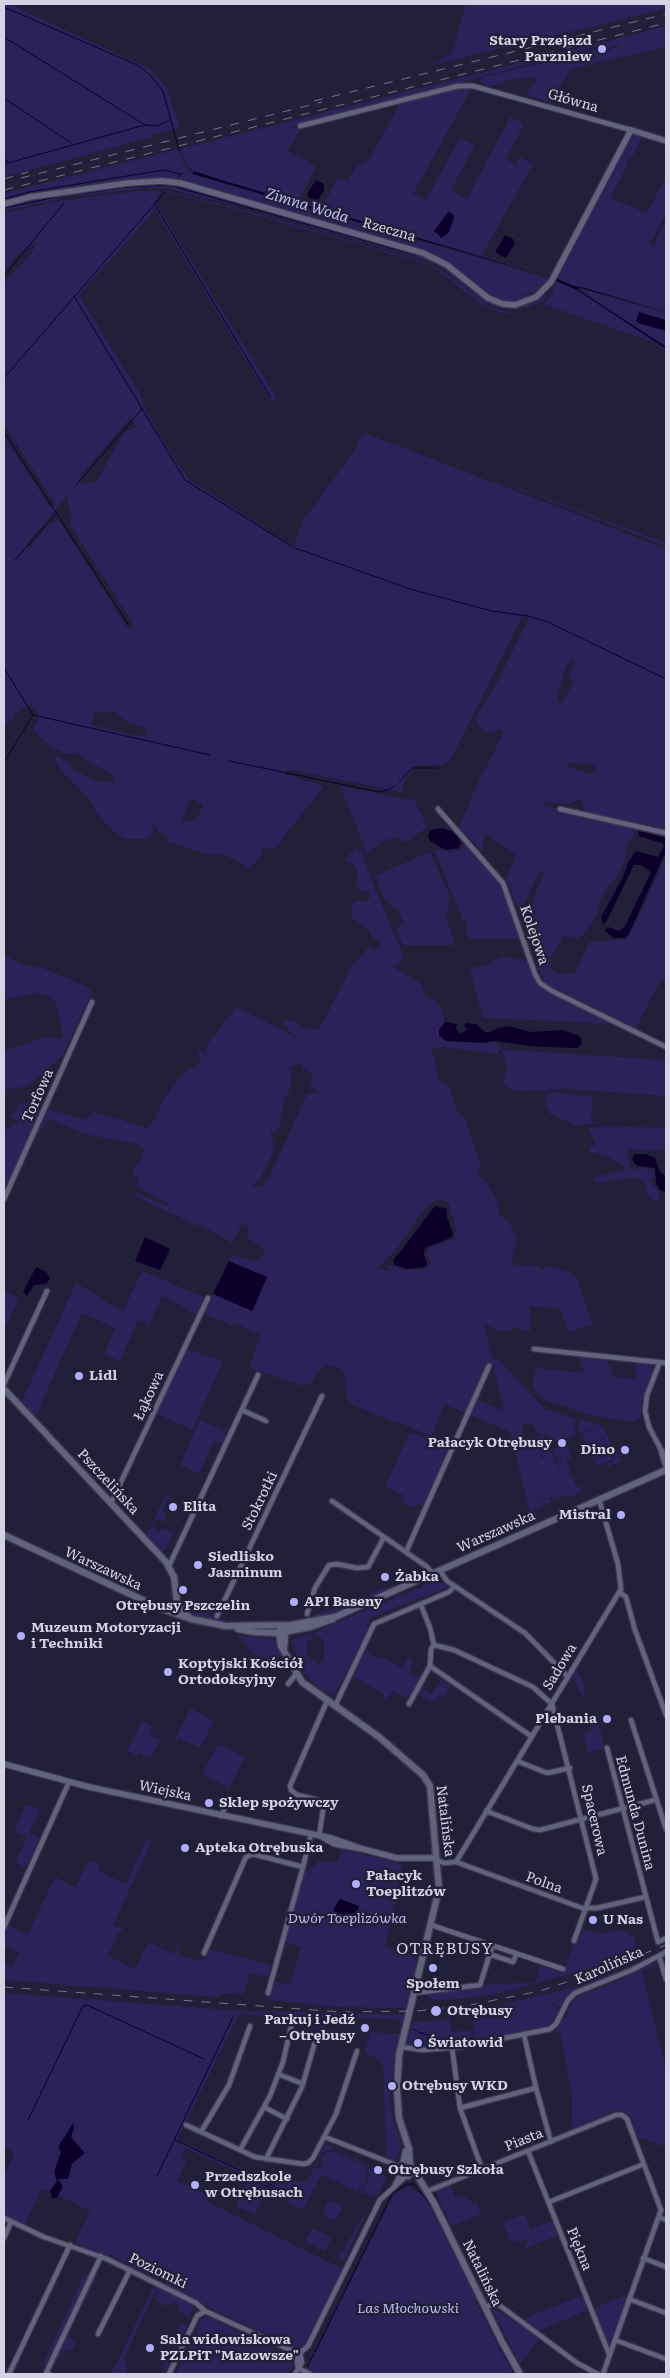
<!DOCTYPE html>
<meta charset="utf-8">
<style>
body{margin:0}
#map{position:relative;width:670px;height:2378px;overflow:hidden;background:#221f38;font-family:Literata,serif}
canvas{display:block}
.frame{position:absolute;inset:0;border:5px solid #d3d3e3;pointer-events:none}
</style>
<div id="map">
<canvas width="670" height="2378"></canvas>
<div class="frame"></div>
</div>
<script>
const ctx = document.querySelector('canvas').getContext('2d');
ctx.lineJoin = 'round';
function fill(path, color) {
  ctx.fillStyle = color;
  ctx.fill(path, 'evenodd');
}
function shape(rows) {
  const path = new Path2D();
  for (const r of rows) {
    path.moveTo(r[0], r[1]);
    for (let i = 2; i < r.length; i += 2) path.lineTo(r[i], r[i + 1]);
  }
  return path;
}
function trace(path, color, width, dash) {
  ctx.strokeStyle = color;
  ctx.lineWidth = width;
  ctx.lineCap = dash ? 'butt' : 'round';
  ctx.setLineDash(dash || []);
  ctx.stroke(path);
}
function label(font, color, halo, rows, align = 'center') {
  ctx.font = font + ' Literata,serif';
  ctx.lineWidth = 5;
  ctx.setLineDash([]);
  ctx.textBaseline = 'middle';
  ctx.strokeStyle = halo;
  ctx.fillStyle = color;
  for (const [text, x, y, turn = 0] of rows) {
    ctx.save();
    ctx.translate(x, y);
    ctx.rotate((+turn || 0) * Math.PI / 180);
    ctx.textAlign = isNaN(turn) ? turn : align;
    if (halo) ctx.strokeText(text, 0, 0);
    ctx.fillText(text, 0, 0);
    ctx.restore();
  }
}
fill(shape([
 [4,4,9,4,150,69,166,87,180,128,151,135,152,137,4,177],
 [466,4,666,4,666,9,431,65,452,53],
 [666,26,666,47,591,64,589,59,571,56,593,50,605,52,619,46,619,44,607,48,605,46,599,46,471,79,460,84,292,126,300,130,287,151,317,166,299,199,322,207,338,178,347,182,356,167,369,160,400,103,456,89,471,89,413,194,426,200,460,138,475,145,451,190,467,199,510,117,524,124,506,159,516,165,520,157,533,164,482,255,551,277,196,173,187,166,180,149],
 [562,58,583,59,588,61,589,65,571,68,550,102,526,95,538,77,506,80,505,83,486,87,481,81,483,77],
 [634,134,642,137,631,159,628,157,626,161,629,162,610,198,647,213,666,177,666,213,653,238,649,242,653,246,656,245,656,239,666,220,666,312,585,288,574,286,557,279],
 [178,149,184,165,193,174,550,279,536,290,519,297,530,295,540,290,539,293,518,302,502,301,482,291,450,262,423,251,172,179,4,201,4,193],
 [170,184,167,189,143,188,79,196,79,192,127,186],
 [173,185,426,257,450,270,480,296,497,305,520,307,536,301,545,294,547,297,545,300,528,307,499,308,482,301,442,268,431,262,246,208,170,189],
 [140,191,161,191,155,202,277,399,271,401,155,210,79,295,140,394,143,406,175,460,190,480,291,545,293,549,303,521,354,451,360,437,365,433,666,549,666,829,641,823,625,847,627,855,616,879,610,883,599,903,599,910,592,923,580,939,563,936,551,958,551,970,560,974,575,973,589,942,627,939,647,900,666,855,666,981,661,979,636,1028,545,983,536,963,536,943,530,929,536,920,530,912,538,887,545,873,543,870,537,876,520,913,506,879,516,855,485,833,482,852,459,827,482,773,488,764,503,733,499,729,492,733,487,732,478,726,475,719,497,683,529,618,522,617,451,759,443,765,417,765,406,778,401,792,287,769,284,774,324,786,273,850,264,846,260,857,250,868,225,855,206,854,167,841,167,836,158,831,154,823,152,823,153,835,145,839,125,839,114,832,96,812,91,801,61,770,53,755,67,761,74,770,96,781,115,782,114,776,75,753,65,753,53,748,45,742,32,728,37,724,38,714,31,704,14,714,14,717,4,727,4,437,50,507,55,504,4,424,4,283,31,254,37,243,17,254,4,273,4,213,60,201,75,199,76,201,79,198],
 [132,416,134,425,137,428,130,429,123,434,97,481,84,484,79,477],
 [68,495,68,506,71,512,71,526,135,627,127,627,60,522,57,521,48,524,30,548,27,544],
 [574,656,574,665,569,676,571,680,575,681,561,703,558,702,557,698,565,668],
 [95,712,114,712,125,721,144,727,148,734,139,736,91,725],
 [571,763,595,765,595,771,590,774,566,766,566,764],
 [191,798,203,805,198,816,192,821,181,821],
 [578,799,582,801,585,810,582,813,573,809,565,811,542,804,543,802,572,804],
 [168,191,255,213,430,264,441,270,488,306,518,315,502,313,483,306,441,273,429,265,255,215,166,192],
 [62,195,62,198,4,211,4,206],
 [556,281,577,290,664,346,666,352,658,344,543,304,552,295],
 [578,288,666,313,666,347,609,310],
 [506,483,666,543,666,546,506,484],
 [340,786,415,801,427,827,408,841,403,842,398,837,385,840,367,853],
 [467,843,497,875,507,892,521,937,520,939,470,939,467,937,467,923,463,920,434,849,452,851,460,850],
 [356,848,361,850,371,879,402,953,402,960,398,964,391,966,421,983,426,997,436,1001,442,1011,445,1022,439,1030,484,1043,495,1041,501,1049,497,1054,444,1047,431,1048,437,1070,437,1079,448,1085,457,1112,464,1117,480,1164,478,1177,485,1180,498,1202,498,1214,508,1220,517,1239,511,1264,525,1266,537,1265,542,1269,548,1266,570,1272,576,1277,593,1324,569,1332,560,1309,530,1306,530,1331,520,1330,519,1328,512,1327,510,1331,500,1331,484,1324,492,1358,497,1359,545,1409,577,1419,574,1424,576,1435,568,1438,565,1437,555,1415,564,1438,557,1443,545,1433,537,1433,532,1424,523,1424,524,1439,522,1441,522,1446,525,1439,528,1441,534,1439,541,1458,554,1457,555,1462,560,1470,557,1459,565,1461,555,1456,553,1450,558,1448,557,1445,566,1443,572,1457,566,1460,571,1472,565,1478,571,1475,577,1488,582,1484,583,1486,578,1488,582,1490,579,1493,566,1498,564,1495,553,1501,552,1497,559,1495,561,1493,539,1502,535,1491,538,1504,550,1498,551,1502,535,1509,537,1518,532,1522,510,1432,470,1415,477,1399,504,1411,493,1365,489,1366,466,1413,444,1404,432,1436,352,1405,346,1396,345,1374,338,1367,326,1365,318,1371,312,1382,303,1386,249,1368,261,1335,235,1323,234,1326,203,1314,213,1294,253,1311,267,1277,229,1261,233,1255,258,1261,266,1249,247,1239,249,1222,245,1226,242,1224,232,1243,201,1225,195,1225,135,1196,136,1193,170,1207,170,1205,137,1187,140,1179,133,1176,134,1168,141,1159,144,1149,137,1144,85,1134,49,1119,31,1145,25,1147,4,1191,4,1131,18,1122,10,1116,20,1104,32,1101,53,1111,84,1119,95,1112,147,1128,155,1120,162,1102,180,1076,190,1068,196,1067,201,1062,197,1051,200,1049,205,1056,207,1045,236,1007,296,1037,281,1023,286,1020,295,1022,303,1028,319,1030,353,964,371,945,372,951,381,944,372,937,368,928,351,918,353,903,360,900,366,902,370,897,369,891,361,891,356,887,357,870,352,863,346,861,346,858],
 [302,1063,302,1068,312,1073,313,1077,310,1084,311,1089,314,1088,318,1093,307,1094,269,1178,261,1187,252,1186,259,1181,272,1155,274,1144,270,1132,276,1131,280,1124,285,1096,289,1092,292,1074,288,1068],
 [436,1200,446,1201,449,1204,456,1230,455,1239,429,1248,427,1253,430,1263,428,1268,423,1270,406,1270,389,1265,387,1267,390,1271,377,1268,395,1251,426,1207],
 [430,852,450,897,446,917,455,945,403,945,396,928,404,923,397,908,392,908,388,901,385,902,375,875],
 [4,955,23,964,42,968,63,976,93,990,62,1056,28,1086,4,1090,4,1051,45,1037,62,1039,63,1034,56,1002,46,995,37,993,4,999],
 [503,956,524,960,531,965,537,981,617,1024,483,1018,470,970,474,967,486,966,492,961],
 [511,1050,666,1060,666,1096,569,1089,517,1091,506,1087,503,1081,507,1068,502,1051],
 [553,1092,593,1097,591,1122,603,1122,577,1126,550,1114,546,1106,545,1095],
 [605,1126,666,1128,666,1151,627,1149,630,1167,634,1169,647,1168,653,1171,655,1177,649,1179,660,1193,659,1199,655,1200,649,1196,643,1181,634,1177,597,1183,594,1180,595,1176,627,1170,622,1165,610,1158,588,1151,590,1148,588,1146,597,1146,588,1128],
 [142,1271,204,1297,196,1314,162,1296,149,1325,138,1320,120,1361,104,1354,115,1328,82,1313,36,1415,33,1414,22,1401,76,1283,123,1311],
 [4,1291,19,1297,6,1326,4,1325],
 [189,1350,223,1361,192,1430,155,1413,184,1351],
 [577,1356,606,1358,614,1377,636,1379,635,1361,654,1365,641,1405,641,1416,635,1422,599,1417,546,1401,534,1389,532,1383,536,1368,584,1373],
 [580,1419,602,1426,622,1461,608,1467,608,1463,613,1462,615,1458,610,1447,604,1441,597,1427,578,1433],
 [200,1420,228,1433,223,1444,214,1441,199,1474,180,1465],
 [595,1428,598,1429,614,1458,599,1466,589,1454,582,1434],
 [410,1432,444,1445,450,1450,424,1506,418,1503,416,1507,402,1504,405,1496,385,1487],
 [543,1433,548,1436,543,1436,545,1441,550,1438,552,1440,549,1442,552,1456,545,1458,539,1453,535,1438],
 [166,1494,170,1496,162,1511,166,1513,163,1523,158,1519,152,1525,157,1531,164,1528,174,1533,167,1548,163,1551,148,1537,148,1532],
 [437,1580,449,1587,371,1617,367,1627,375,1630,366,1650,374,1657,384,1658,402,1668,409,1657,413,1659,409,1674,420,1677,416,1685,431,1694,441,1680,451,1685,445,1697,440,1695,434,1702,412,1692,407,1698,393,1691,387,1699,384,1699,383,1694,346,1672,334,1695,318,1687,303,1672,291,1641,311,1632,312,1639,306,1643,308,1657,319,1664,324,1660,324,1640,316,1635,317,1631],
 [383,1587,386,1588,386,1591,326,1616,270,1625,270,1622,282,1622,311,1616,357,1601],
 [196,1597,196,1601,199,1604,202,1603,200,1606,204,1609,207,1609,206,1611,210,1616,213,1615,228,1622,267,1622,267,1625,224,1623,190,1614,185,1606],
 [236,1635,271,1639,279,1644,282,1655,270,1663,252,1652],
 [576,1670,585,1684,584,1700,572,1677],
 [191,1708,214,1721,200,1748,179,1738,177,1742,174,1741],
 [594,1714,597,1718,605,1748,588,1753,583,1733,591,1731,587,1716],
 [142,1721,152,1726,149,1734,160,1740,150,1759,139,1753,137,1756,127,1751],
 [218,1744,245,1757,229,1788,202,1774],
 [26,1804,40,1810,29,1833,40,1839,25,1868,15,1863,27,1837,14,1832],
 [147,1839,152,1841,113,1925,124,1930,118,1934,108,1956,135,1969,148,1942,174,1954,181,1937,178,1954,198,1961,206,1957,210,1949,271,1965,268,1977,250,1973,243,1994,224,1993,217,1997,4,1980,4,1963,12,1967,19,1953,4,1945,4,1933,7,1925,28,1934,55,1877,75,1887,89,1860,100,1865,98,1871,126,1884],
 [341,1849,403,1864,385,1947,416,1956,415,1962,418,1965,406,2003,409,2003,408,2008,337,2007,269,2000,275,1981,290,1985,301,1947,285,1942,305,1871,310,1870,317,1862,338,1862],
 [583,1929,600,1934,618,1930,623,1931,634,1937,637,1947,654,1940,594,1967,500,1993,464,1999,434,2000,426,1996,428,1988,535,1982,540,1966,563,1973,575,1942,578,1941],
 [665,1950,627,1971,576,1989,569,1995,562,2008,549,2003,561,2011,549,2026,474,2041,473,2012,574,1987,618,1971],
 [655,1963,659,1964,642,1972,666,2070,666,2147,637,2136,631,2116,623,2111,616,2110,572,2129,572,2095,560,2032,545,2034,558,2028,563,2018,565,2019,572,2003,579,1996,618,1981],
 [4,1993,230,2010,406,2015,403,2022,399,2022,398,2019,326,2017,324,2020,317,2016,311,2020,239,2014,177,2140,261,2179,263,2176,307,2182,325,2143,374,2167,373,2170,387,2177,377,2197,362,2193,370,2175,368,2170,373,2166,359,2162,335,2148,322,2152,315,2167,321,2170,322,2157,328,2152,336,2152,363,2165,367,2170,367,2178,361,2193,359,2192,363,2186,358,2188,358,2192,322,2174,314,2190,311,2189,313,2191,303,2210,288,2203,289,2199,285,2195,280,2195,277,2198,273,2196,276,2189,185,2148,181,2156,187,2159,177,2181,209,2196,206,2201,343,2269,304,2346,294,2348,213,2309,167,2285,160,2275,151,2269,141,2272,113,2256,92,2251,75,2242,90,2211,60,2196,41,2189,25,2225,4,2217,4,2176,15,2153,4,2147],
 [450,2017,452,2032,471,2030,471,2042,426,2046,408,2044,412,2022,443,2020],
 [311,2023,317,2027,326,2024,326,2029,399,2034,398,2039,400,2040,394,2057,390,2103,395,2127,402,2145,395,2163,386,2156,383,2066,380,2060,364,2052,370,2033,340,2032,338,2038,307,2025],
 [248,2179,267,2188,255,2215,236,2206],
 [450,2185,455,2197,462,2195,470,2200,471,2203,476,2202,481,2214,452,2226,435,2191],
 [409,2186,425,2198,471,2288,478,2307,514,2374,313,2374,304,2368,308,2367,388,2206,394,2195],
 [329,2200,343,2206,337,2219,333,2218,335,2221,322,2215,327,2214,323,2212],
 [364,2214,366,2214,344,2261,337,2257,342,2252],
 [525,2214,531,2229,553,2220,559,2235,524,2249,528,2240,510,2242,503,2223],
 [312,2228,332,2237,325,2251,305,2242],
 [84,2274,92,2275,96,2278,68,2336,76,2343,73,2350,63,2351,53,2369,43,2364],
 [155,2284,193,2303,194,2308,187,2320,188,2317,180,2312,176,2301,166,2306,157,2301,155,2298,158,2292,156,2291,124,2358,127,2368,125,2374,111,2374],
 [583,2295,588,2310,538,2331,523,2319],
 [624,2296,627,2299,609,2346,594,2308],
 [494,2308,540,2337,520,2364,492,2309],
 [206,2316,294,2358,295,2363,288,2374,176,2374,198,2329,200,2321],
 [181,2323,187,2326,166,2371,161,2369,179,2335,176,2333]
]), '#2c225a');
fill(shape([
 [194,171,218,179,551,277,319,211,193,174],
 [316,180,324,184,324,190,319,199,313,200,308,197,307,194],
 [448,212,453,214,454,218,449,232,442,238,434,231],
 [505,235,513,239,515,243,506,258,495,252],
 [557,279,574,286,585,288,666,312,581,288,577,289,665,346,666,349,577,290,556,281],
 [639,312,666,320,666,331,638,323,636,321],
 [442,828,451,831,458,837,461,842,459,848,445,850,430,841,428,836,430,830],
 [639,831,666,838,666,851,629,934,625,938,613,938,604,930,608,927,618,931,624,928,651,872,641,865,634,865,606,922,603,925,601,917,623,877,628,862,636,851,658,857,664,846,662,843,638,836],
 [445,1022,457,1024,456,1028,460,1034,467,1030,464,1025,467,1023,476,1024,485,1032,490,1032,498,1028,509,1026,530,1032,563,1030,580,1036,582,1043,577,1048,571,1048,529,1046,495,1041,484,1043,446,1041,439,1035,439,1030],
 [635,1154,646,1154,655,1158,660,1172,666,1177,666,1192,660,1190,656,1184,655,1168,638,1166,634,1163,632,1158],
 [435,1206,447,1209,447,1218,453,1233,452,1237,425,1248,424,1254,427,1264,425,1267,407,1269,394,1265,393,1260,404,1247],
 [145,1237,170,1249,160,1270,135,1261],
 [229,1261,267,1277,252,1311,213,1294],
 [36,1267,46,1272,50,1279,46,1284,34,1285,27,1296,23,1292],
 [340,1899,359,1906,355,1921,333,1916,334,1908],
 [73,2123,74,2128,71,2137,85,2153,72,2164,68,2179,58,2179,63,2186,57,2198,52,2198,50,2191,57,2181,54,2172,61,2152,58,2147]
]), '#0c002b');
trace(shape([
 [4,7,137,65,151,76,163,91,179,150],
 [4,37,145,125,158,126,171,119],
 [4,98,71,143],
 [4,159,8,162],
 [4,164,145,125],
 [178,177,182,173],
 [80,194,127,187,169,185,415,255],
 [4,199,29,192,164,170,181,174],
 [155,205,271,398],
 [4,208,61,196],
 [4,276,64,203],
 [74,296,185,480,291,546],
 [4,378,165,192],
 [4,432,128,624],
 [77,484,142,409],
 [295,548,413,590,492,611,528,616,548,622,666,679],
 [15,560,56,514],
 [4,668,33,715,4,762],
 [33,715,210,755],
 [229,761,379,792,390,789,396,785],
 [399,782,412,768,437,768],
 [412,2029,417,2031],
 [419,2032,436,2038],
 [438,2038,449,2043],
 [28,2120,83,2006,87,2005,204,2059],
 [175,2140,260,2180],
 [157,2176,233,2017],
 [261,2180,293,2195],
 [434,2193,455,2238],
 [443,2228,474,2293],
 [459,2245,460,2249],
 [463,2253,485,2299],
 [476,2298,501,2350,515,2374],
 [340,2301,392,2194,406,2184,414,2184,432,2207],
 [492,2313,521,2369],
 [315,2352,339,2303],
 [307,2367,314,2354],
 [168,2370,188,2328],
 [524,2374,525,2374]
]), '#0c002b', 1);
const minor = shape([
 [300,126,458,86,473,86,631,130],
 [438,809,503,883,535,974,540,983,552,991,666,1047],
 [560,809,666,833],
 [4,1199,92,1002],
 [534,1349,666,1363],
 [660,1362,647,1395,645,1411,649,1427,666,1459],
 [4,1384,47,1291],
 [242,1410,266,1421],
 [661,1452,666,1467],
 [332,1501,426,1566,433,1574],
 [111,1503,208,1298],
 [406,1552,489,1366],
 [169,1566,258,1375],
 [440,1571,447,1581,525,1633,567,1676],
 [619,1592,626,1597,635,1630,666,1715],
 [421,1605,430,1628,434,1645],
 [307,1614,315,1588,329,1565,337,1564,357,1568,368,1567,384,1537],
 [217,1616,322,1396],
 [288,1684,296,1674],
 [409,1704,430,1666],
 [335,1706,374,1624,449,1592,455,1586],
 [631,1720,666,1829],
 [531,1736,430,1666,431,1649,434,1645,454,1650,533,1687,552,1704,596,1879,574,1941],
 [607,1748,658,1942,666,1938],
 [517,1761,547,1773,570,1768],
 [486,1811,533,1829,540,1830,655,1800],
 [221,1816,225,1807],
 [319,1836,324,1804,318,1800,297,1795,291,1790,290,1786,327,1701],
 [437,1860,444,1863,456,1862,582,1908,597,1908,645,1897],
 [456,1862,621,1589,618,1564,599,1499],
 [431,1925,563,1969],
 [4,1927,69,1782],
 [204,1953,246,1857,253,1854,303,1867,311,1834],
 [489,1954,513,1962,516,1955],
 [659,1956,666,1979],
 [268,1993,303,1867],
 [414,1993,480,1985,492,1947],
 [524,2035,536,2088,551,2142],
 [401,2047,423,2050,460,2047,550,2029,556,2024,568,2000,575,1993,632,1970,666,1952],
 [452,2047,460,2108,482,2169],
 [278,2074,303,2084],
 [264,2107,287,2119],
 [460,2108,536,2088],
 [186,2125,255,2157,303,2164,308,2163,313,2158,336,2114,357,2051],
 [201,2132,229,2085,250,2026],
 [325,2137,401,2167],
 [240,2150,270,2096,283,2062,291,2027],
 [528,2151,609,2354],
 [266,2159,302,2087,317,2035],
 [395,2185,401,2172],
 [428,2191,616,2115,622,2115,627,2119,661,2210,603,2374],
 [549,2202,644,2164],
 [659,2217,666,2220],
 [4,2218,44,2237,107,2259,196,2303,205,2311,299,2354,308,2346,380,2200,406,2176],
 [4,2238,11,2222],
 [643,2258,666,2267],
 [629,2299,666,2313],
 [485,2307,494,2304,499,2305,577,2363,598,2374],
 [98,2334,130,2270],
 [615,2340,666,2359],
 [298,2368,297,2359,300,2353],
 [298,2368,310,2374],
 [9,2374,70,2245],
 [49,2374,46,2373,47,2371,101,2256],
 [169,2374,197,2316,205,2311],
 [295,2374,302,2362,300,2353]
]);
const tertiary = shape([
 [4,204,30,197,128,183,162,181,180,183,423,253,447,265,488,298,503,304,515,305,536,297,551,282,631,130,666,141],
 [4,1764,89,1787,331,1838,363,1849],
 [324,1838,335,1844,363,1849,397,1858,433,1858,437,1860]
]);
const secondary = shape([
 [4,1389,166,1562,174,1577,177,1602,189,1617],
 [4,1535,162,1609,191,1619,226,1626],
 [224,1626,291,1625,335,1617,666,1470],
 [281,1626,279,1633,281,1646,302,1682,379,1737,423,1775,430,1786,439,1889,399,2055,397,2090,399,2118,409,2149,410,2164,434,2203,502,2342,520,2374],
 [238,1629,254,1632,279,1633,310,1627,333,1619],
 [283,1629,285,1637,284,1649],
 [406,2151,401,2172,408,2176,413,2170]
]);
trace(minor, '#3c394e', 7);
trace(tertiary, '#3c394e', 8);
trace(secondary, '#3c394e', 9);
trace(minor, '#62617e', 4.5);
trace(tertiary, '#62617e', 5.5);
trace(secondary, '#62617e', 6);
trace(shape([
 [314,101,666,14],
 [21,178,322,102],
 [4,179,28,172],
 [4,190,666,23],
 [4,1987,341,2012,417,2011,470,2005,540,1991,608,1968,666,1945]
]), '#767489', 1, [9, 9]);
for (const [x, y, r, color] of [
 [602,49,5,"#b2adf9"],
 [79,1376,5,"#b2adf9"],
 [562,1443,5,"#b2adf9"],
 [625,1450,5,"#b2adf9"],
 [173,1507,5,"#b2adf9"],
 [621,1515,5,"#b2adf9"],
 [198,1565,5,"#b2adf9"],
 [385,1577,5,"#b2adf9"],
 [183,1590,5,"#b2adf9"],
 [294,1602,5,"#b2adf9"],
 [21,1636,5,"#b2adf9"],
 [168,1672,5,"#b2adf9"],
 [607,1719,5,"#b2adf9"],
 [209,1803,5,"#b2adf9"],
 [185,1848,5,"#b2adf9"],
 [356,1884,5,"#b2adf9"],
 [593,1920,5,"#b2adf9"],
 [433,1968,5,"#b2adf9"],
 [436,2011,6,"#b2adf9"],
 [365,2028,5,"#b2adf9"],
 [418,2043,5,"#b2adf9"],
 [392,2086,5,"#b2adf9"],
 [378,2170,5,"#b2adf9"],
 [195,2185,5,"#b2adf9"],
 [150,2348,5,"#b2adf9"]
]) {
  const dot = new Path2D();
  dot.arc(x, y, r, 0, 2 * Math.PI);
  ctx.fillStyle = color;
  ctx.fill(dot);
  trace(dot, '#221f38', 2);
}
label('bold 14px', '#d3d3e3', '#221f38', [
 ["Stary Przejazd",592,41,"right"],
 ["Parzniew",592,57,"right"],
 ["Lidl",89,1376],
 ["Pałacyk Otrębusy",552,1443,"right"],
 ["Dino",615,1450,"right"],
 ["Elita",183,1507],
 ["Mistral",611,1515,"right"],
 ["Siedlisko",208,1557],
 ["Jasminum",208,1573],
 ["Żabka",395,1577],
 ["API Baseny",304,1602],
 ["Otrębusy Pszczelin",183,1606,"center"],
 ["Muzeum Motoryzacji",31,1628],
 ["i Techniki",31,1644],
 ["Koptyjski Kościół",178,1664],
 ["Ortodoksyjny",178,1680],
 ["Plebania",597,1719,"right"],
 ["Sklep spożywczy",219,1803],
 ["Apteka Otrębuska",195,1848],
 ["Pałacyk",366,1876],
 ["Toeplitzów",366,1892],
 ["U Nas",603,1920],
 ["Społem",433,1984,"center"],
 ["Otrębusy",447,2011],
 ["Parkuj i Jedź",355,2020,"right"],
 ["– Otrębusy",355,2036,"right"],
 ["Światowid",428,2043],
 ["Otrębusy WKD",402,2086],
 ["Otrębusy Szkoła",388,2170],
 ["Przedszkole",205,2177],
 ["w Otrębusach",205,2193],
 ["Sala widowiskowa",160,2340],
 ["PZLPiT \"Mazowsze\"",160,2356]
], 'left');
label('14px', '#d3d3e3', '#221f38', [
 ["Główna",573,101,16],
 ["Rzeczna",389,230,16],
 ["Kolejowa",534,935,71],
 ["Torfowa",38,1096,-66],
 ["Łąkowa",149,1396,-65],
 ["Pszczelińska",108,1482,47],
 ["Stokrotki",260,1501,-64],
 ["Warszawska",496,1532,-24],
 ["Warszawska",103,1569,25],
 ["Sadowa",560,1667,-59],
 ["Wiejska",165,1791,12],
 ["Edmunda Dunina",635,1813,75],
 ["Spacerowa",594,1820,77],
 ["Natalińska",445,1821,83],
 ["Polna",544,1883,20],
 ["Karolińska",609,1966,-24],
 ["Piasta",524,2140,-22],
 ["Piękna",579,2249,68],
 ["Poziomki",158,2271,26],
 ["Natalińska",482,2273,64]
]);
label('italic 14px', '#bdbaf4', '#221f38', [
 ["Dwór Toeplizówka",347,1919],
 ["Las Młochowski",408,2309]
]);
label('italic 15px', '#bebbf5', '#221f38', [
 ["Zimna Woda",307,206,17]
]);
ctx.letterSpacing = '1px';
label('16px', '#d3d3e3', '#221f38', [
 ["OTRĘBUSY",445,1949]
]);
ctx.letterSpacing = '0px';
</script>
